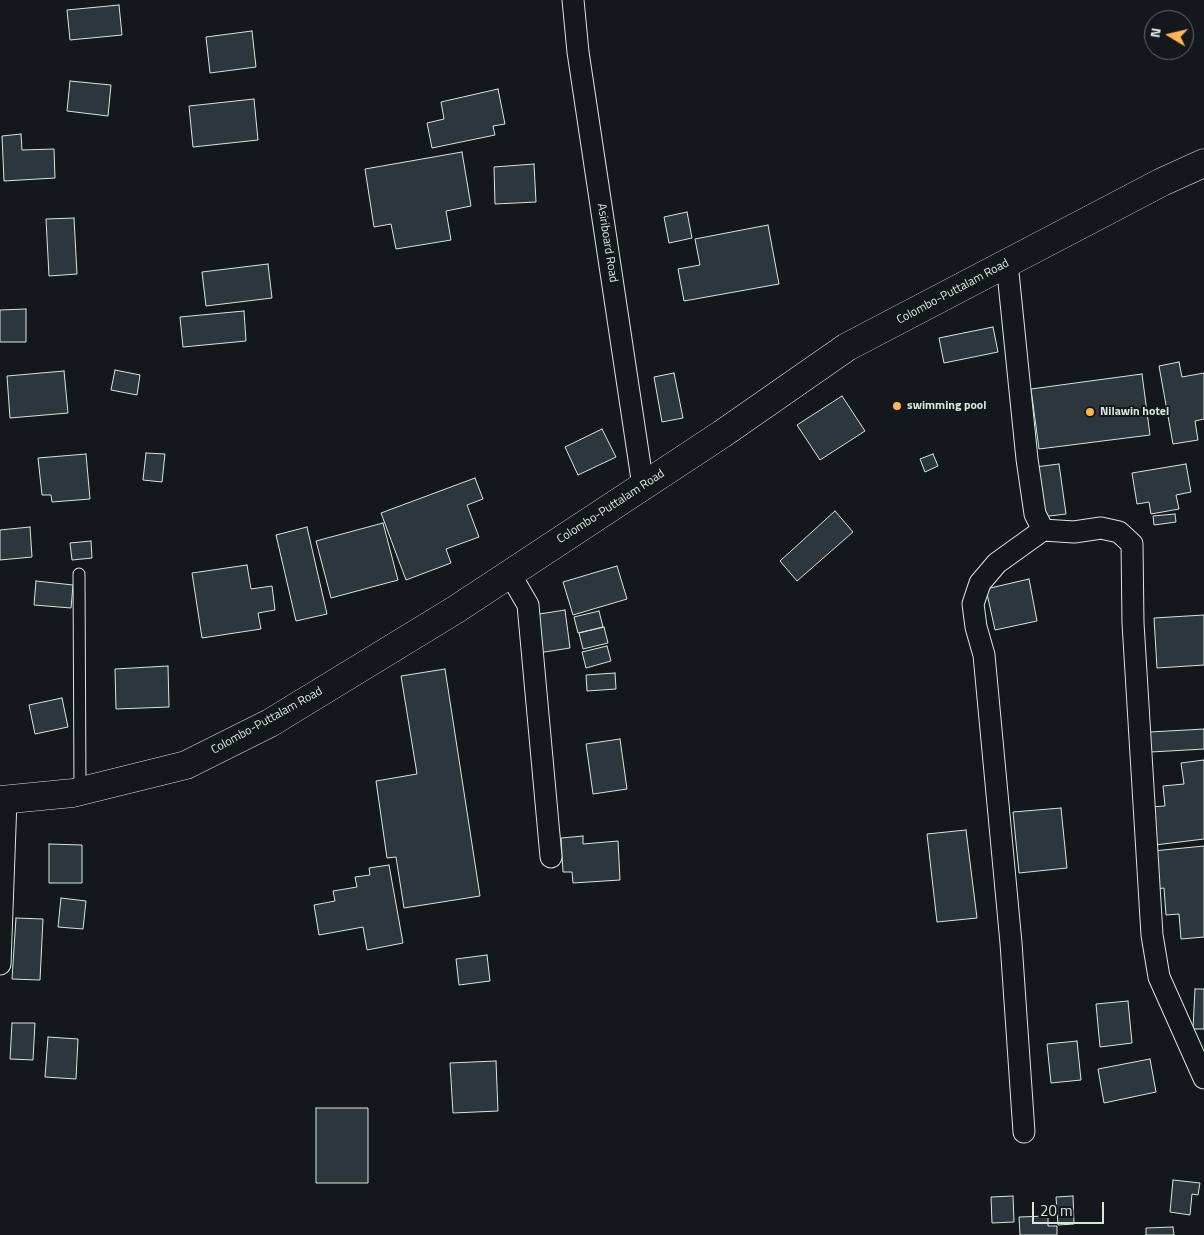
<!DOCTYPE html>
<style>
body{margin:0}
#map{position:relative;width:1204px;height:1235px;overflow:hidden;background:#14181c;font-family:"Titillium Web",sans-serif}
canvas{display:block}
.north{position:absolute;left:1144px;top:10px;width:50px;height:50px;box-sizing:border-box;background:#14181c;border:1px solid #626a69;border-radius:50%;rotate:279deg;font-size:14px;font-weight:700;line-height:20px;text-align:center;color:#d8e6dc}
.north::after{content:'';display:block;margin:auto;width:18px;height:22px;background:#ffb74d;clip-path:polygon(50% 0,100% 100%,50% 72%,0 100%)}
.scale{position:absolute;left:1032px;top:1202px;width:72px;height:22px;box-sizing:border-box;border:2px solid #d8e6dc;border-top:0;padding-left:6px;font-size:15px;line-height:18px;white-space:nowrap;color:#d8e6dc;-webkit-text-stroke:4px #14181c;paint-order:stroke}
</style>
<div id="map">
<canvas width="1204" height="1235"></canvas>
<div class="north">N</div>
<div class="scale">20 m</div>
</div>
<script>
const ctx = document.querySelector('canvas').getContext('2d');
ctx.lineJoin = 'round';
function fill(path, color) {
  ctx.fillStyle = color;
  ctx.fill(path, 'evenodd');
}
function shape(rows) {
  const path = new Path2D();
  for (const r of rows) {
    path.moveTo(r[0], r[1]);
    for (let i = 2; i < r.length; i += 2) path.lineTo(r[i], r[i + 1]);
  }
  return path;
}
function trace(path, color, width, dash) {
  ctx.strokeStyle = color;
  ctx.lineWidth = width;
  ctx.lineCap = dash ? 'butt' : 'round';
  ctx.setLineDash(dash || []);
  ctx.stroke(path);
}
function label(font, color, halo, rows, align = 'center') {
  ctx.font = font + ' "Titillium Web",sans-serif';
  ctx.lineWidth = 4;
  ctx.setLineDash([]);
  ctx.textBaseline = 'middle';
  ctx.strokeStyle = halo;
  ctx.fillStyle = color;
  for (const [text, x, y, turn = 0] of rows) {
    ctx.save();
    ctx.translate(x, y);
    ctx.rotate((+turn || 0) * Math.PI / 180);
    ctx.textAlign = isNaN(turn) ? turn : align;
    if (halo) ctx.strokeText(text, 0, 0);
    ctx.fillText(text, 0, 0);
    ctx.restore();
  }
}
const building = shape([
 [119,5,122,35,70,40,67,10,119,5],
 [252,31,256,67,210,73,206,37,252,31],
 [70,81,111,85,108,116,67,111,70,81],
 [498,89,505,124,493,126,495,135,432,148,427,123,444,119,441,102,498,89],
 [254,99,258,140,193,147,189,106,254,99],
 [21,134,22,150,54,149,55,178,4,181,2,136,21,134],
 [462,152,471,206,446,211,451,240,396,249,391,224,374,227,365,169,462,152],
 [534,164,536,202,495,204,494,167,534,164],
 [687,212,692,238,669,243,664,217,687,212],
 [74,218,77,274,49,276,46,219,74,218],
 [768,225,779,284,684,301,678,269,700,265,695,239,768,225],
 [268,264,272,298,206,306,202,272,268,264],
 [26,309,26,342,0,342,0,310,26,309],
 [244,311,246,341,183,347,180,317,244,311],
 [993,327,998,352,944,363,939,338,993,327],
 [1179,362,1182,377,1204,373,1204,419,1195,421,1198,440,1173,444,1159,366,1179,362],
 [115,370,140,375,137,395,111,390,115,370],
 [64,371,68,413,10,418,7,376,64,371],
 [674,373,683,418,662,422,654,377,674,373],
 [1142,374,1150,435,1039,449,1031,389,1142,374],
 [842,396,865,431,820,460,797,425,842,396],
 [602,429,616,457,578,475,565,447,602,429],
 [146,453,165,454,162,482,143,480,146,453],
 [86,454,90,499,52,502,51,495,42,495,38,458,86,454],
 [933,454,938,466,925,472,920,459,933,454],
 [1059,464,1066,514,1041,517,1035,467,1059,464],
 [1186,464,1191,492,1176,495,1179,509,1151,514,1149,502,1137,504,1132,473,1186,464],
 [475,478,483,499,467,505,479,537,446,549,451,563,406,580,381,513,475,478],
 [835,511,853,532,797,581,780,561,835,511],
 [1175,514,1176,522,1154,525,1153,516,1175,514],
 [383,523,398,580,331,598,316,541,383,523],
 [30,527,32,557,0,560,0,530,30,527],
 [307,527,327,614,296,621,276,535,307,527],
 [91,541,92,558,72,560,70,543,91,541],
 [247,565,251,589,272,586,275,610,258,613,261,629,202,638,192,573,247,565],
 [617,566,627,599,573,615,563,582,617,566],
 [1029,579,1037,621,995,630,986,589,1029,579],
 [36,581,73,585,71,608,34,605,36,581],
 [565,610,570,648,538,653,533,615,565,610],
 [599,611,603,627,578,633,574,617,599,611],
 [1204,615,1204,665,1157,668,1154,618,1204,615],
 [604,627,608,643,583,649,579,633,604,627],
 [607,646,611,661,586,668,582,652,607,646],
 [168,666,169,707,116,709,115,669,168,666],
 [445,669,480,896,404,908,396,857,387,858,376,781,417,774,401,676,445,669],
 [615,673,616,689,587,691,586,675,615,673],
 [62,698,68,727,35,734,29,705,62,698],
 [1204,729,1204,749,1151,752,1150,732,1204,729],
 [620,739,627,789,593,794,586,744,620,739],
 [1204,760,1204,839,1155,845,1150,807,1165,806,1163,786,1184,784,1181,763,1204,760],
 [1061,808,1067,868,1019,873,1013,812,1061,808],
 [966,830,977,918,937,922,927,834,966,830],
 [583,836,583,844,618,841,620,880,573,883,572,872,563,872,561,838,583,836],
 [49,844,82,845,82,883,49,883,49,844],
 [1204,846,1204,937,1181,939,1179,914,1166,915,1164,888,1156,889,1153,851,1204,846],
 [389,865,403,943,367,950,363,927,319,935,314,905,335,901,333,891,357,887,355,877,370,875,369,868,389,865],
 [61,898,86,901,83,929,58,927,61,898],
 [16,918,43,919,40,980,12,979,16,918],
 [487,955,490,981,459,985,456,959,487,955],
 [1195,989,1204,989,1204,1029,1193,1029,1195,989],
 [1128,1001,1132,1043,1100,1047,1096,1004,1128,1001],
 [12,1023,35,1023,33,1060,10,1059,12,1023],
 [48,1037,78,1039,76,1079,45,1077,48,1037],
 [1077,1041,1081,1080,1051,1083,1047,1044,1077,1041],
 [1150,1059,1156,1092,1104,1103,1098,1069,1150,1059],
 [496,1061,498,1111,453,1113,450,1063,496,1061],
 [316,1108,368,1108,368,1183,316,1183,316,1108],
 [1173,1180,1200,1183,1198,1195,1192,1194,1190,1215,1170,1212,1173,1180],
 [1013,1196,1014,1222,992,1223,991,1197,1013,1196],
 [1073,1196,1074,1224,1058,1225,1056,1197,1073,1196],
 [1048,1216,1048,1226,1057,1226,1057,1235,1020,1235,1019,1217,1048,1216],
 [1173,1227,1174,1235,1146,1235,1146,1228,1173,1227]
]);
fill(building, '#2c363c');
trace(building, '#d8e6dc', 1);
const lane = shape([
 [79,574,80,791]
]);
const street = shape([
 [573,0,578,52,643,486],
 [1007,263,1027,459,1035,514,1043,530,1074,532,1101,528,1119,532,1132,544,1133,623,1152,935,1159,977,1204,1078],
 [510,574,528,605,551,857],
 [0,964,6,800],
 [1024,1132,1011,943,984,655,976,627,973,604,980,583,997,563,1043,530]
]);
const highway = shape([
 [0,800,73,793,186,765,270,723,455,610,722,434,847,347,1162,182,1204,163]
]);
trace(lane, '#d8e6dc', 13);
trace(street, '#d8e6dc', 23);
trace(highway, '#d8e6dc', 29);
trace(lane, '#14181c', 11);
trace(street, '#14181c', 21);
trace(highway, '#14181c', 28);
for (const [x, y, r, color] of [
 [897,406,5,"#ffb74d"],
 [1090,412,5,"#ffb74d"]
]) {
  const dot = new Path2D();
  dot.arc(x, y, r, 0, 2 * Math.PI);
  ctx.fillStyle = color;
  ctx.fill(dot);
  trace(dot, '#14181c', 2);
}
label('12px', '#d8e6dc', '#14181c', [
 ["Asiriboard Road",607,243,81],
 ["Colombo-Puttalam Road",953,292,-28],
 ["Colombo-Puttalam Road",611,507,-33],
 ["Colombo-Puttalam Road",267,721,-29]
]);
label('bold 12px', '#d8e6dc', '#14181c', [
 ["swimming pool",907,406],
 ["Nilawin hotel",1100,412]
], 'left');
</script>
